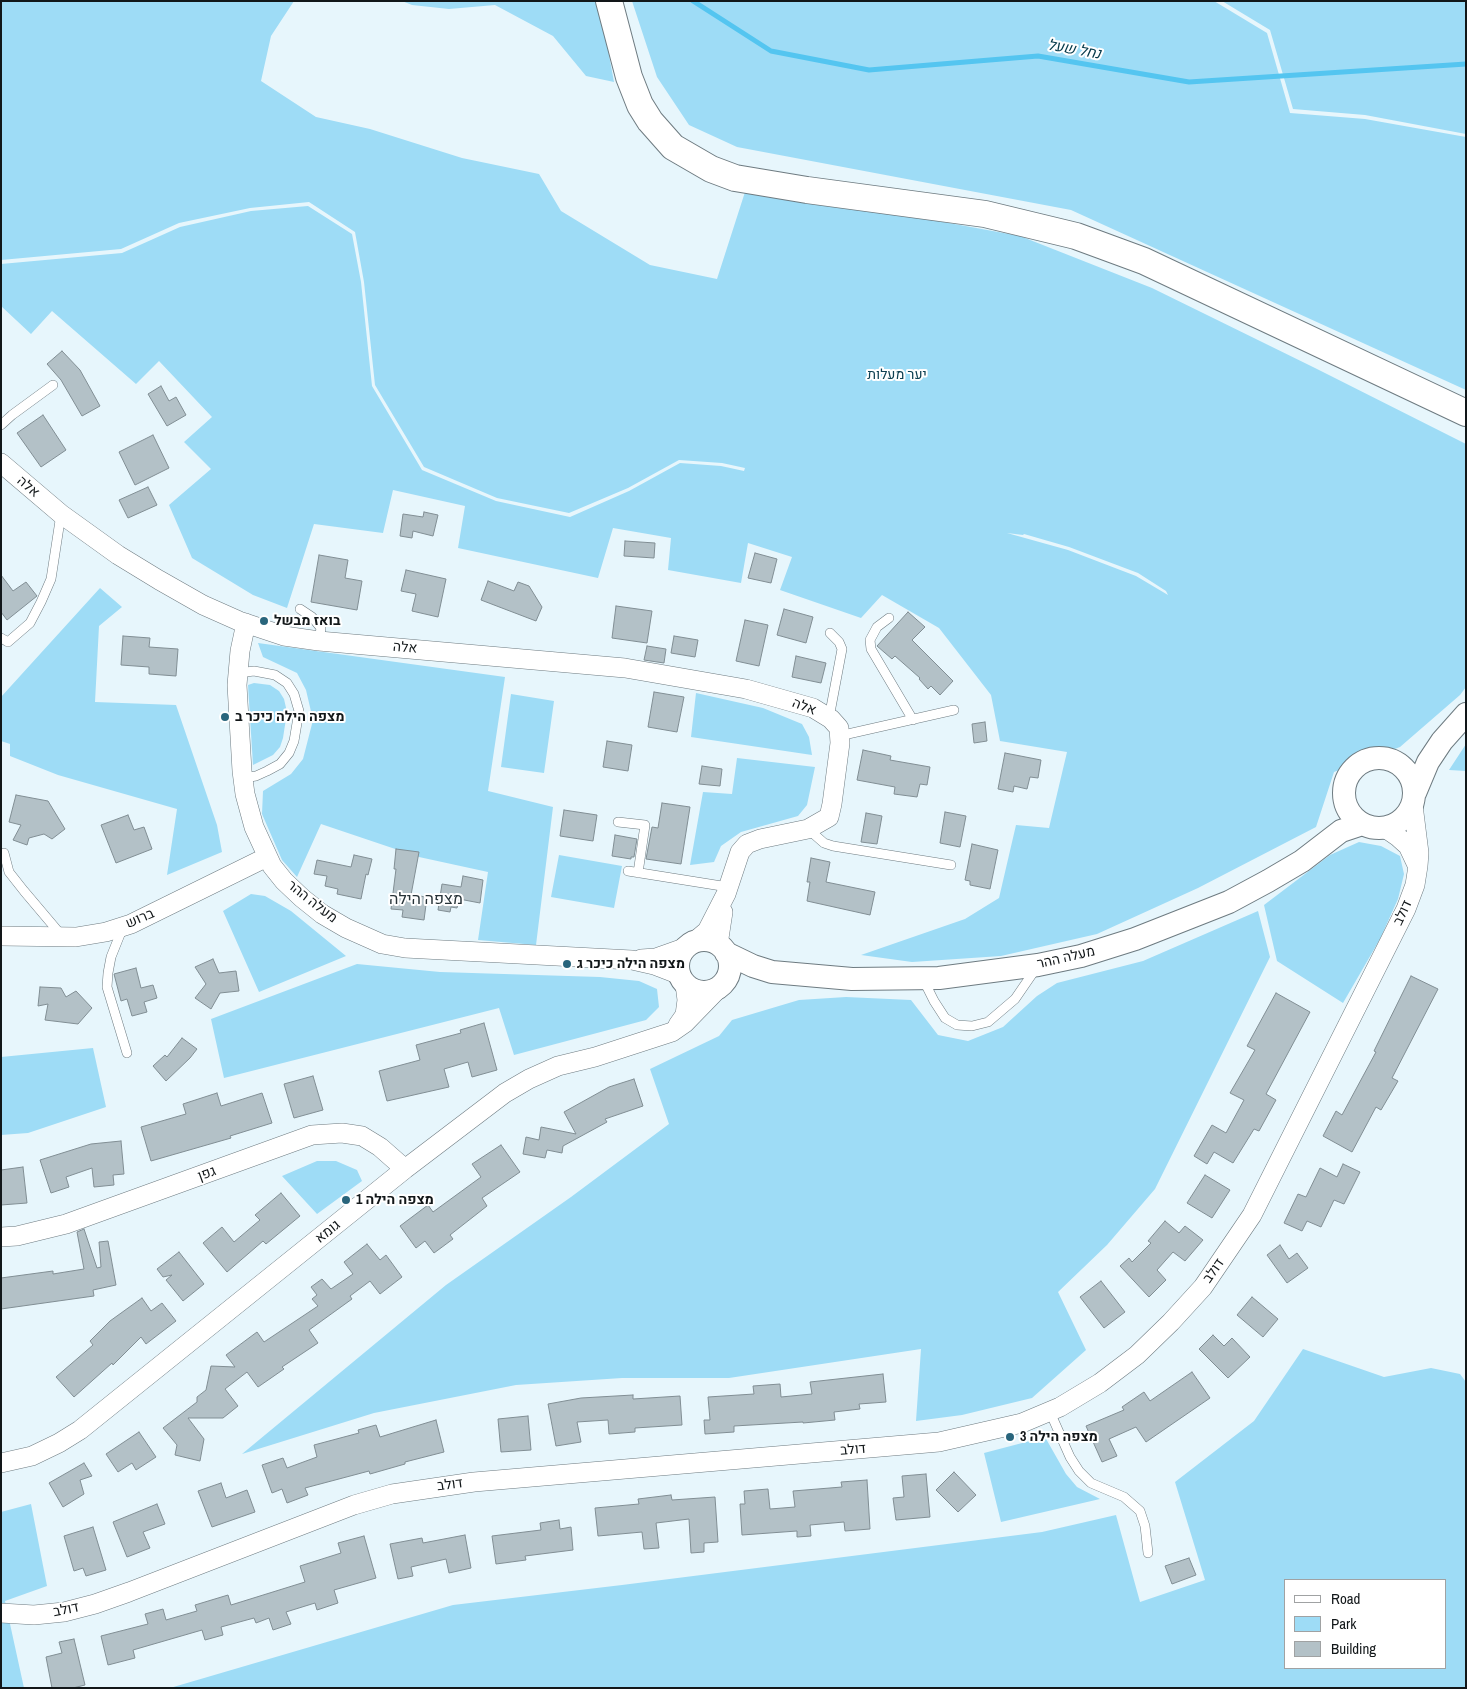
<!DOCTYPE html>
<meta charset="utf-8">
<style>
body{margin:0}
#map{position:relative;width:1467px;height:1689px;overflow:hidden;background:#e7f6fc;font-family:"Archivo Narrow",sans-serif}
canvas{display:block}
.frame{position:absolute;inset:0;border:2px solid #121719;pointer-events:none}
.legend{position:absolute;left:1284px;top:1579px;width:162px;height:90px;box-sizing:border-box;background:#fff;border:1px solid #a0a2a3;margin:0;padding:6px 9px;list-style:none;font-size:15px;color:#121719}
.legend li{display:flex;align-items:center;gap:10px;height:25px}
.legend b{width:25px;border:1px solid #a0a2a3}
</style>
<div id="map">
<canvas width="1467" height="1689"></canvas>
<div class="frame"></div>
<ul class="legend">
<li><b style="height:6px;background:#fff"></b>Road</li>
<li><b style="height:14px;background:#9edcf6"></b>Park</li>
<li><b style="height:14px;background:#b3c1c7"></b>Building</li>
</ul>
</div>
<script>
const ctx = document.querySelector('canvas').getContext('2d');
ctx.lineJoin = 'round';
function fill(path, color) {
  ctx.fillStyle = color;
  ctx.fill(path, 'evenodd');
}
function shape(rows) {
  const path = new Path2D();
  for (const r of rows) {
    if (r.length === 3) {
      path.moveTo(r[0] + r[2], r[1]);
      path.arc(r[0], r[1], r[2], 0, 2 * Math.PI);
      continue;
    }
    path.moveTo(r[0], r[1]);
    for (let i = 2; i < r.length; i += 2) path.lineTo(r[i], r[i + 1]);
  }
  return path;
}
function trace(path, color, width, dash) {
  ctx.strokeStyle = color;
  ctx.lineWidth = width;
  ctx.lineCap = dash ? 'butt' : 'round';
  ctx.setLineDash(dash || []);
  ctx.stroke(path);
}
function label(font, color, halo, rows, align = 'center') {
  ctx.font = font + ' "Archivo Narrow",Heebo,sans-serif';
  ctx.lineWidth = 4;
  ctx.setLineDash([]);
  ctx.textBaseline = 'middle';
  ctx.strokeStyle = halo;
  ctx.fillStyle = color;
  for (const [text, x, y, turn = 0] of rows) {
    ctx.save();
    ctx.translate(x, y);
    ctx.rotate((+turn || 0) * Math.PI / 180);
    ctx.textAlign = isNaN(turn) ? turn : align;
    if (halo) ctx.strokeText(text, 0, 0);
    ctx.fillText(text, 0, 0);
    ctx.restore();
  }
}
fill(shape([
 [1,1,294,1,271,36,261,81,316,117,370,129,462,158,539,174,561,211,650,265,717,279,745,192,938,221,1020,236,1152,288,1315,368,1466,444,1466,687,1460,695,1400,747,1334,772,1316,827,1198,888,1097,934,1001,956,912,962,861,955,965,919,999,898,1016,825,1049,828,1067,752,1000,741,991,695,939,628,882,595,861,618,780,590,792,557,748,543,741,583,668,570,671,538,613,528,598,578,458,548,465,506,393,490,383,533,314,524,287,608,253,595,192,558,169,505,211,469,184,442,212,417,159,361,136,384,52,311,31,334,1,306,1,264,122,253,180,227,251,211,308,206,352,234,361,282,372,386,422,470,496,501,570,517,629,491,680,463,721,466,744,471,745,468,722,463,679,460,628,488,569,513,497,498,424,467,375,385,364,282,355,232,309,202,250,208,179,223,121,249,1,260],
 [1007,533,1023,535,1024,534,1069,547,1138,573,1166,591,1168,595,1136,576,1068,550],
 [402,1,599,1,614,82,586,76,553,36,495,5,449,9,412,5],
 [632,1,1214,1,1267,33,1290,113,1365,119,1466,137,1466,390,1071,210,737,147,689,125,657,77],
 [1222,1,1466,1,1466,134,1365,115,1293,109,1270,30],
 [100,588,122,607,99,626,95,702,176,705,217,825,222,852,167,875,177,809,58,775,10,756,10,744,1,741,1,697],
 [258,643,505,677,488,791,553,807,536,945,478,940,488,872,419,857,321,824,297,877,282,860,262,814,263,791,291,774,303,759,313,720,306,690,297,673,263,657],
 [254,683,270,685,279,691,284,699,287,712,283,738,280,747,273,755,253,765,248,685],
 [696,693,763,708,802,724,809,737,812,755,691,737],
 [511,694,554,701,544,773,501,767],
 [1466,744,1466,771,1449,770],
 [737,758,815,767,807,805,798,816,741,832,721,846,714,862,690,865,703,792,732,794],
 [1359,842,1381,846,1400,856,1404,874,1398,899,1380,939,1343,1003,1277,961,1264,905,1330,855],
 [559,855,622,866,614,908,551,897],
 [251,894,265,896,291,911,346,956,259,992,223,911],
 [1258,911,1270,957,1155,1189,1107,1245,1058,1292,1086,1350,1032,1398,962,1415,916,1421,921,1349,729,1378,622,1378,516,1385,374,1413,242,1454,446,1285,571,1197,669,1124,650,1069,719,1036,732,1020,799,1000,846,997,911,1000,938,1035,968,1041,1003,1027,1037,996,1057,983,1143,961],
 [357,964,440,972,600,977,639,981,657,989,659,1007,646,1020,514,1055,499,1008,224,1078,211,1019],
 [93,1048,106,1107,28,1133,1,1135,1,1057],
 [317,1161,336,1161,357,1170,362,1181,317,1214,282,1176],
 [1303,1349,1384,1377,1431,1368,1460,1374,1466,1382,1466,1688,170,1688,453,1605,622,1585,1042,1532,1116,1515,1140,1602,1205,1580,1175,1482,1254,1421],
 [1286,1580,1446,1580,1446,1668,1286,1668],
 [1045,1437,1066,1474,1077,1487,1100,1499,1001,1522,984,1453],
 [31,1504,47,1586,5,1601,24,1688,1,1688,1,1512]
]), '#9edcf6');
trace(shape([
 [693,1,771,51,869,70,1038,56,1189,82,1466,64]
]), '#54c5f0', 5);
const building = shape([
 [62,351,80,370,100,406,82,416,61,380,47,364,62,351],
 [161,386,169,401,176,397,186,415,167,426,148,394,161,386],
 [43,415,66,450,41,467,17,433,43,415],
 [153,435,169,468,135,485,119,452,153,435],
 [148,487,157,505,128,518,119,500,148,487],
 [424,512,438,515,433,536,413,531,412,538,400,536,403,514,423,517,424,512],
 [625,541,655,543,654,558,624,556,625,541],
 [755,553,777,559,771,583,748,578,755,553],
 [319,555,348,560,345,578,362,581,357,610,311,602,319,555],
 [406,570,446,579,438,617,412,611,416,594,401,591,406,570],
 [1,575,13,591,26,582,37,596,7,620,1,612,1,575],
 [488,581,514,591,518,582,529,586,542,607,536,621,481,600,488,581],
 [616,606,652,611,647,643,612,638,616,606],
 [784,609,813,617,806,643,777,635,784,609],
 [908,612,925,627,912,640,953,681,940,695,931,686,928,689,919,679,920,678,895,656,892,659,877,646,908,612],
 [745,620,768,625,759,666,736,661,745,620],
 [123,636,150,638,149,647,178,649,176,676,149,674,149,667,121,665,123,636],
 [674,636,698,640,695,657,671,653,674,636],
 [647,646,666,649,664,663,644,660,647,646],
 [796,656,826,663,821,683,792,677,796,656],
 [654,692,684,697,677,732,648,727,654,692],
 [985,722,987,741,974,743,972,724,985,722],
 [607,741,632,745,628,771,603,767,607,741],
 [863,750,891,756,890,760,930,767,927,785,920,784,917,797,894,794,895,787,857,780,863,750],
 [1005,753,1041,760,1038,778,1030,777,1027,789,1014,786,1013,792,998,789,1005,753],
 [702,766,722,769,720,786,699,784,702,766],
 [16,795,48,801,65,829,52,839,44,834,29,838,27,845,13,840,21,825,9,822,16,795],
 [662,803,690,807,681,864,646,859,652,827,658,828,662,803],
 [564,810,597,815,593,841,560,836,564,810],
 [945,812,966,816,960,847,940,843,945,812],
 [866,813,882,816,877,844,861,842,866,813],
 [128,815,134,830,144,827,152,849,116,863,101,825,128,815],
 [615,835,637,839,634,857,631,857,631,859,612,856,615,835],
 [972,844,998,850,990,889,970,885,970,881,965,880,972,844],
 [396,849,419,852,411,895,427,897,424,920,402,917,403,910,391,909,396,869,394,869,396,849],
 [354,855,372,859,368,875,366,874,361,899,337,894,338,889,325,886,327,876,314,874,317,860,351,867,354,855],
 [811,858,830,862,826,882,875,892,870,915,807,901,810,882,807,882,811,858],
 [463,876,483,880,480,903,459,899,457,908,451,907,450,912,438,910,442,884,461,887,463,876],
 [213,959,219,973,236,971,239,991,220,993,211,1009,195,998,206,984,195,967,213,959],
 [136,968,141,988,153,985,157,998,144,1002,147,1012,132,1016,127,999,121,1001,114,974,136,968],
 [1411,976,1438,989,1392,1078,1398,1081,1381,1110,1376,1107,1352,1152,1323,1136,1336,1111,1342,1115,1376,1052,1374,1051,1411,976],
 [40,987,61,988,66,997,76,991,92,1008,78,1024,45,1020,48,1004,38,1006,40,987],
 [1276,993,1310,1012,1266,1094,1276,1100,1259,1131,1254,1129,1233,1163,1214,1152,1207,1164,1194,1156,1212,1125,1226,1133,1244,1100,1230,1093,1255,1050,1247,1046,1276,993],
 [484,1023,497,1070,472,1077,468,1062,444,1069,449,1087,387,1101,379,1071,420,1060,416,1045,461,1033,460,1030,484,1023],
 [182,1038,197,1049,190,1058,166,1081,153,1066,165,1055,167,1057,182,1038],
 [313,1076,323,1110,294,1118,284,1084,313,1076],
 [634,1079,643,1106,605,1119,607,1122,563,1146,562,1153,547,1150,545,1158,523,1154,526,1137,539,1140,541,1127,576,1134,564,1112,609,1087,634,1079],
 [217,1093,221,1106,262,1093,272,1123,230,1136,231,1138,151,1161,141,1127,186,1114,183,1104,217,1093],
 [121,1141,124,1174,113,1175,114,1185,94,1187,92,1168,66,1177,69,1187,51,1193,40,1160,91,1144,121,1141],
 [501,1145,520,1172,482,1198,487,1206,450,1235,453,1239,434,1253,425,1241,416,1248,400,1226,428,1205,433,1212,481,1177,472,1164,501,1145],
 [1343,1164,1360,1172,1344,1204,1334,1200,1321,1227,1307,1221,1302,1231,1284,1223,1298,1194,1306,1197,1320,1168,1337,1177,1343,1164],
 [23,1167,27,1203,1,1205,1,1170,23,1167],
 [1205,1175,1230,1190,1212,1218,1187,1203,1205,1175],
 [281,1193,300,1216,266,1244,263,1241,227,1272,203,1243,222,1227,234,1242,260,1220,255,1215,281,1193],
 [1165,1221,1179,1233,1185,1226,1203,1240,1185,1261,1173,1252,1157,1270,1166,1280,1149,1297,1120,1266,1129,1258,1132,1262,1151,1243,1148,1241,1165,1221],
 [84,1229,97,1268,101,1267,99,1242,108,1241,116,1285,93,1290,94,1296,1,1309,1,1278,53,1271,53,1274,84,1269,77,1232,84,1229],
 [367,1244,380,1260,386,1255,402,1277,380,1294,370,1281,350,1296,352,1299,309,1330,318,1343,282,1367,284,1369,258,1387,247,1372,225,1389,238,1406,223,1418,188,1418,204,1439,200,1461,175,1455,177,1445,163,1428,197,1402,197,1397,206,1390,211,1366,235,1367,226,1355,257,1332,264,1342,318,1306,312,1299,317,1295,311,1287,322,1279,331,1289,353,1274,344,1262,367,1244],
 [1280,1245,1289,1259,1297,1253,1308,1268,1287,1283,1267,1255,1280,1245],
 [179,1252,204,1284,183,1301,166,1280,172,1275,163,1277,157,1269,179,1252],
 [1101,1281,1125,1312,1104,1328,1080,1297,1101,1281],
 [1252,1297,1278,1319,1263,1337,1237,1315,1252,1297],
 [142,1298,151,1311,162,1303,176,1321,146,1344,141,1337,113,1365,112,1363,74,1397,56,1377,93,1345,90,1341,110,1321,142,1298],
 [1213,1335,1224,1346,1232,1338,1250,1357,1228,1378,1199,1349,1213,1335],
 [1192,1372,1210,1398,1146,1442,1136,1427,1109,1439,1117,1456,1102,1462,1086,1426,1124,1410,1122,1407,1144,1392,1150,1401,1192,1372],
 [883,1374,886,1402,859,1404,860,1409,834,1412,835,1420,803,1423,803,1422,734,1426,734,1432,705,1434,704,1420,710,1420,708,1397,754,1394,753,1386,780,1384,781,1397,812,1394,810,1382,883,1374],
 [633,1395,633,1399,680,1396,682,1425,635,1428,635,1432,609,1434,608,1420,577,1422,581,1442,556,1446,548,1404,581,1398,633,1395],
 [528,1416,531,1450,501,1452,498,1419,528,1416],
 [436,1420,444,1452,405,1462,405,1464,370,1474,369,1471,305,1488,308,1495,287,1503,282,1489,272,1493,262,1465,283,1458,287,1468,317,1457,314,1445,359,1433,358,1430,376,1425,380,1437,436,1420],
 [139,1432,156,1457,136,1470,132,1463,118,1472,106,1454,139,1432],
 [84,1463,92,1476,80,1480,84,1494,63,1507,49,1483,84,1463],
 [954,1472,976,1495,958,1512,936,1490,954,1472],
 [926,1474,930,1517,896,1520,893,1498,904,1497,902,1476,926,1474],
 [867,1480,870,1529,845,1531,844,1522,810,1525,811,1536,797,1537,797,1531,742,1535,740,1504,745,1504,744,1491,768,1489,770,1509,795,1507,793,1491,842,1487,841,1482,867,1480],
 [221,1483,226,1498,247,1490,255,1512,212,1527,198,1491,221,1483],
 [671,1495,672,1500,715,1497,718,1542,704,1543,704,1552,691,1553,689,1519,656,1523,659,1548,644,1549,642,1532,598,1536,595,1508,639,1504,638,1499,671,1495],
 [157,1504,165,1524,143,1532,150,1548,127,1557,113,1522,157,1504],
 [559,1520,560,1529,571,1527,573,1550,525,1556,526,1560,496,1564,492,1536,541,1530,540,1523,559,1520],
 [93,1527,106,1570,86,1576,83,1568,74,1571,64,1536,93,1527],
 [465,1535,471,1568,449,1573,446,1559,411,1567,413,1576,398,1579,390,1544,422,1538,423,1543,465,1535],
 [364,1536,376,1578,334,1590,338,1603,317,1610,315,1603,286,1612,291,1624,273,1630,269,1618,256,1623,254,1618,221,1627,223,1635,205,1640,202,1630,133,1650,135,1658,108,1665,101,1636,148,1624,145,1614,163,1609,166,1620,197,1611,195,1605,228,1595,231,1605,305,1582,300,1566,341,1553,338,1543,364,1536],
 [1189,1558,1196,1575,1172,1584,1165,1566,1189,1558],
 [74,1639,85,1685,73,1688,52,1688,46,1657,62,1653,59,1642,74,1639]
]);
fill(building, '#b3c1c7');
trace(building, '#818e94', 1);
const service = shape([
 [1,425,12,415,53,385],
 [300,609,312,617,321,628,319,641],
 [889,618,877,627,870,640,871,649,913,720],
 [1,638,8,642,30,623,41,602,51,579,61,514],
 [238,673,254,671,275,675,287,683,294,694,299,711,294,741,289,753,280,764,267,771,256,776,243,778],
 [829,718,842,649,839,642,830,633],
 [839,736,954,710],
 [618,822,645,825,638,873],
 [808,829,824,843,833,846,951,865],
 [4,853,9,872,24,891,62,936],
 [628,871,728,887],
 [123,927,111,957,108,973,107,987,127,1053],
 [923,979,934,1001,945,1018,957,1025,972,1026,988,1022,1015,999,1037,967],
 [1050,1412,1070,1457,1079,1471,1091,1483,1124,1497,1140,1511,1145,1526,1148,1553]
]);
const minor = shape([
 [1,463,61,514,118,555,159,580,203,605,239,621,284,636,319,641,625,668,746,689,813,708,831,719,839,728,840,743,832,804,829,817,808,829,760,839,747,844,740,852,726,894,707,931,694,942],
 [246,623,240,651,237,685,242,771,245,794,254,827,272,866,284,881,302,898,322,914,346,928,382,944,405,948,632,960,654,965,680,975],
 [1385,828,1398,837,1408,846,1417,865],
 [1,936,76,937,106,932,131,924,267,857],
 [720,946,719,938,723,912],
 [641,959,656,958,687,947],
 [678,1025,685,1015,687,1000,685,984],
 [1,1237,17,1236,66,1224,312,1135,342,1133,362,1136,380,1147,405,1169],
 [1,1463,32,1456,59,1443,80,1430,405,1169,505,1093,529,1079,558,1066,595,1057,672,1032,685,1023,720,987],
 [1,1613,34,1615,64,1612,95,1604,129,1592,354,1505,392,1494,474,1482,939,1442,1022,1423,1060,1407,1100,1383,1137,1355,1171,1322,1203,1287,1252,1215,1406,909,1415,885,1418,866,1419,853,1413,805]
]);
const tertiary = shape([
 [1379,793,35],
 [1415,793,1428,762,1442,741,1466,714],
 [704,966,26],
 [726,953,753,966,772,972,852,979,939,978,1038,965,1081,956,1135,939,1229,902,1268,881,1302,861,1341,831,1362,824]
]);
const secondary = shape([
 [609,1,629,77,640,105,650,121,673,147,711,169,735,178,807,190,985,214,1076,236,1144,261,1466,413]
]);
trace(service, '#6e7b81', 10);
trace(minor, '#6e7b81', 20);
trace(tertiary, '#6e7b81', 24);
trace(secondary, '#6e7b81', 28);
trace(service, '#fff', 9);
trace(minor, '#fff', 19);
trace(tertiary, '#fff', 22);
trace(secondary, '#fff', 26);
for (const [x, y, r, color] of [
 [264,621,5,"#29657c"],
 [225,717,5,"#29657c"],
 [567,964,5,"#29657c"],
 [346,1200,5,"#29657c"],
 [1010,1437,5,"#29657c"]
]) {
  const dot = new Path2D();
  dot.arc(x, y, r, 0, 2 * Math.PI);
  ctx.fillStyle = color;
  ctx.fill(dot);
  trace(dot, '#fff', 2);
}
label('14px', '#0e4052', '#fff', [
 ["יער מעלות",897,375]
]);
label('14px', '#121719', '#fff', [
 ["אלה",28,487,40],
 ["אלה",405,648,5],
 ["אלה",804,707,21],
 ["מעלה ההר",312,902,38],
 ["דולב",1403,913,-65],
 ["ברוש",140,919,-23],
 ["מעלה ההר",1066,958,-13],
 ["גפן",207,1174,-20],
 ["גומא",328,1232,-39],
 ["דולב",1214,1271,-55],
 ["דולב",853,1450,-5],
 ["דולב",450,1485,-7],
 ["דולב",66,1610,-11]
]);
label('bold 14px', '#121719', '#fff', [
 ["בואז מבשל",274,621],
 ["מצפה הילה כיכר ב",235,717],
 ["מצפה הילה כיכר ג",577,964],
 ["מצפה הילה 1",356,1200],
 ["מצפה הילה 3",1020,1437]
], 'left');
label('italic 15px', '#04394a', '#fff', [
 ["נחל שעל",1074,50,10]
]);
label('16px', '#273338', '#fff', [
 ["מצפה הילה",426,900]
]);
</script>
